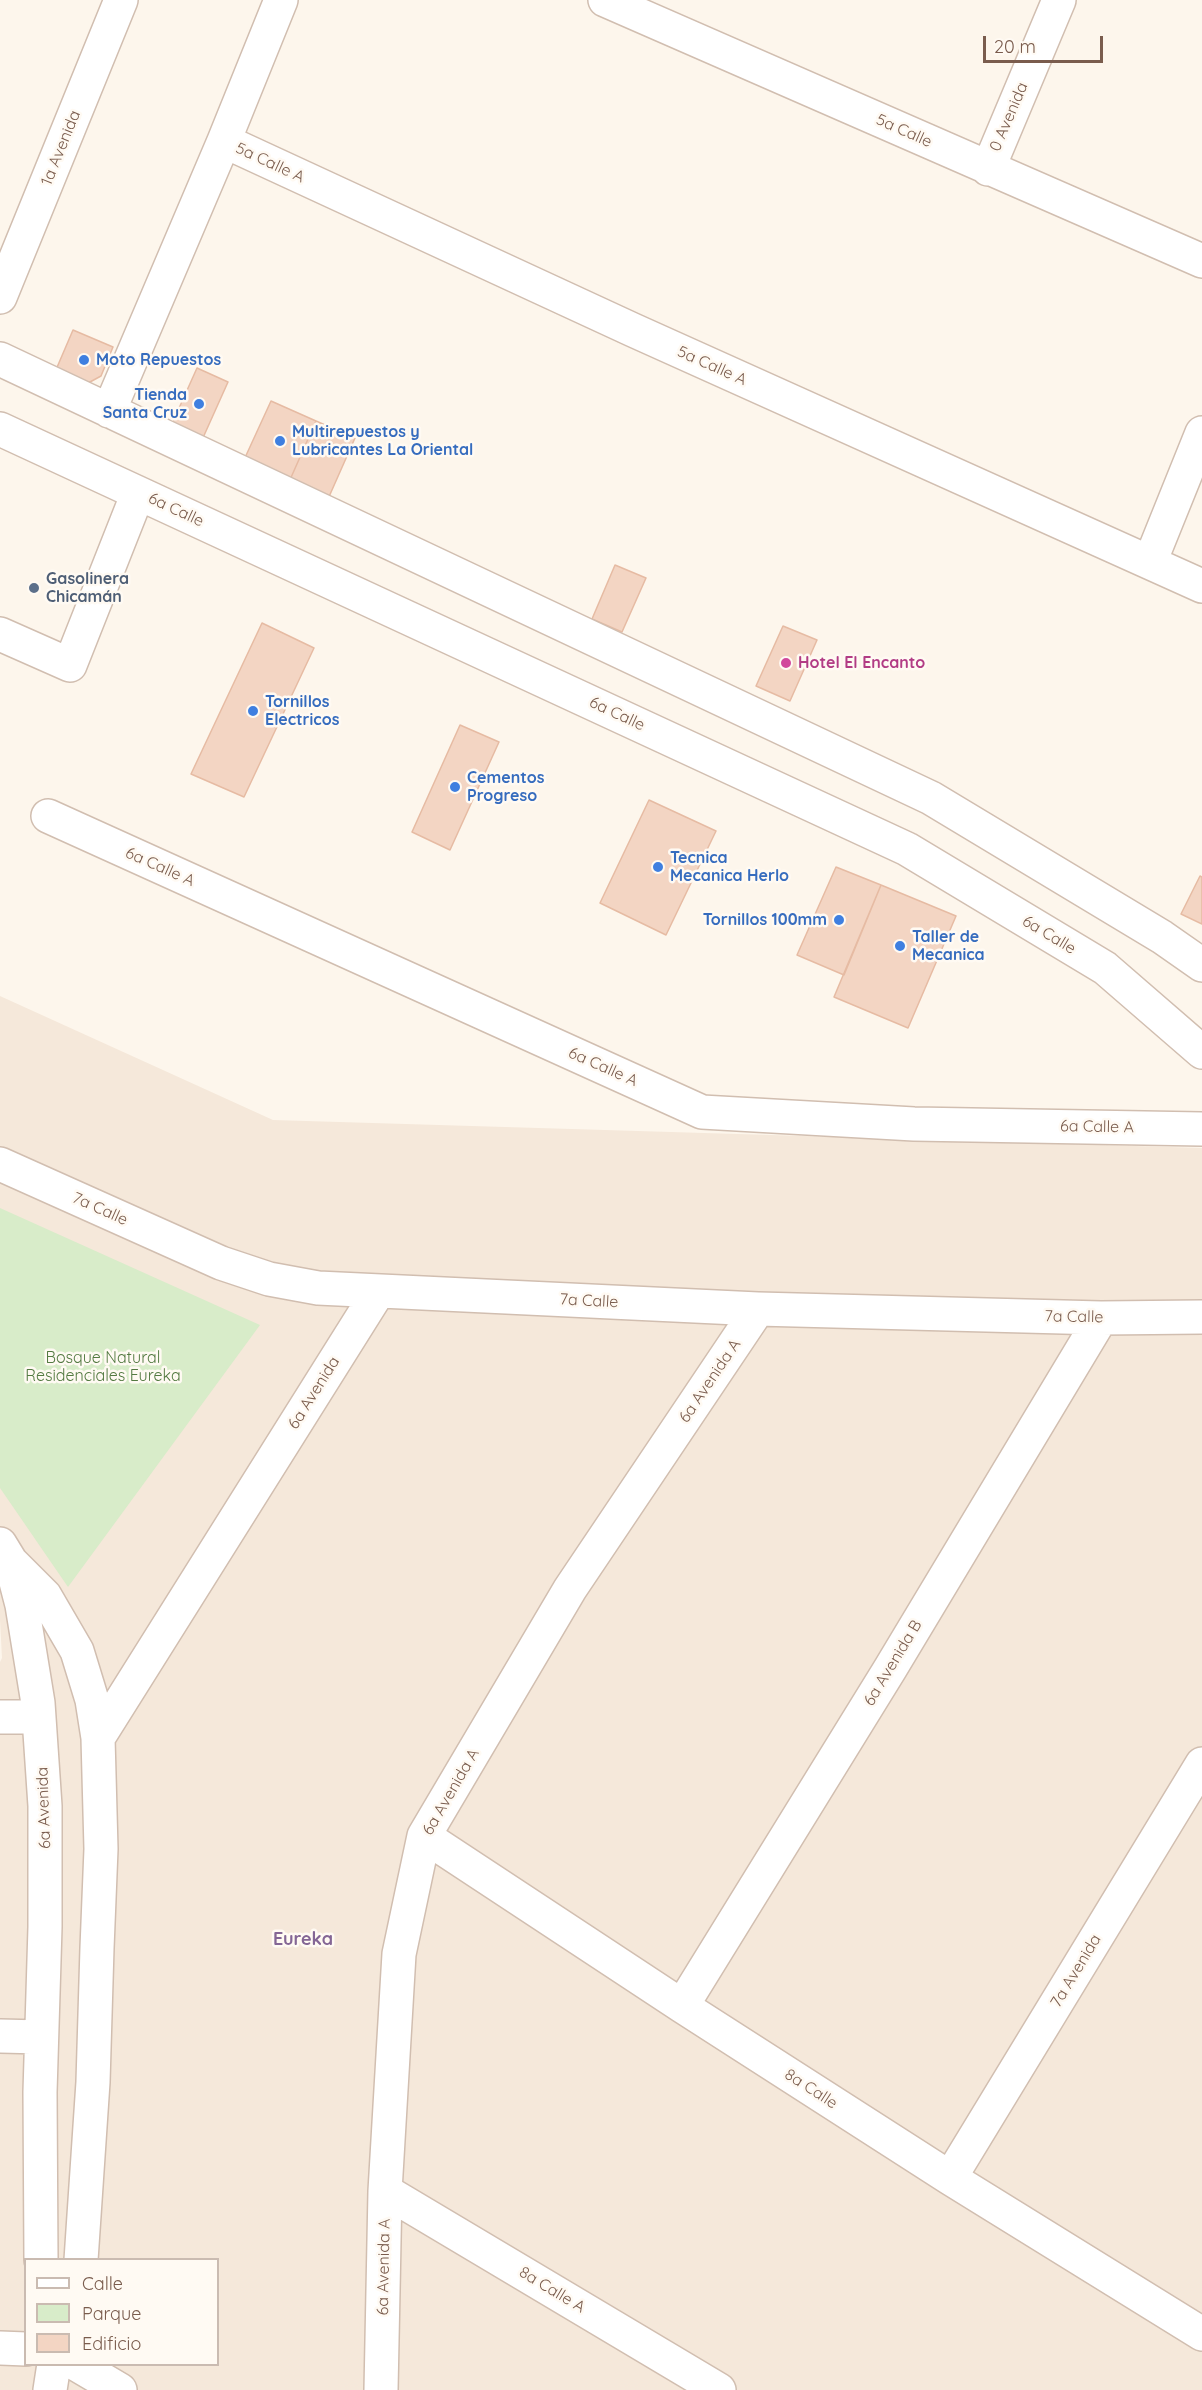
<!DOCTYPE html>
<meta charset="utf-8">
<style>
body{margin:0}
#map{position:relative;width:1202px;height:2390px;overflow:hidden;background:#fdf6ec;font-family:Quicksand,sans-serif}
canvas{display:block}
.legend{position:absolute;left:24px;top:2258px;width:195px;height:108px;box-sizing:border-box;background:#fffaf3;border:2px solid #cabbb1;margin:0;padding:8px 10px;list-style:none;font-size:18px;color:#7a5c4d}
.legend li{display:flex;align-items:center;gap:12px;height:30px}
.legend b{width:30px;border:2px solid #cabbb1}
.scale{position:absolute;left:983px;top:36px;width:120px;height:27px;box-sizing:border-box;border:3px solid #7a5c4d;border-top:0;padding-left:8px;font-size:18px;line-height:21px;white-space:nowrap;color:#7a5c4d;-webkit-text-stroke:4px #fffaf3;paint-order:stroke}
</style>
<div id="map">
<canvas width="1202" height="2390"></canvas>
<ul class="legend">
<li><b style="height:8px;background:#fff"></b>Calle</li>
<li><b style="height:16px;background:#d8ecc9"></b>Parque</li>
<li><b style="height:16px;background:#f3d5c3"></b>Edificio</li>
</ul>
<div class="scale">20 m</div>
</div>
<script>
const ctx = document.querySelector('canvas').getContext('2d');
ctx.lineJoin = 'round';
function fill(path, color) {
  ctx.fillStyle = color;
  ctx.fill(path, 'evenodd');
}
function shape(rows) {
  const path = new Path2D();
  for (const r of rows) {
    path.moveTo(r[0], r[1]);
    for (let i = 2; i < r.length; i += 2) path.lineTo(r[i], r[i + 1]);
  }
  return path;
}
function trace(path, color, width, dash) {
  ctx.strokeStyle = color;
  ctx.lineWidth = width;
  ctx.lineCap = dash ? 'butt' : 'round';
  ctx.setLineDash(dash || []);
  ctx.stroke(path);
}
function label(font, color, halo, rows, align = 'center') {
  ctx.font = font + ' Quicksand,sans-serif';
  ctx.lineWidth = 5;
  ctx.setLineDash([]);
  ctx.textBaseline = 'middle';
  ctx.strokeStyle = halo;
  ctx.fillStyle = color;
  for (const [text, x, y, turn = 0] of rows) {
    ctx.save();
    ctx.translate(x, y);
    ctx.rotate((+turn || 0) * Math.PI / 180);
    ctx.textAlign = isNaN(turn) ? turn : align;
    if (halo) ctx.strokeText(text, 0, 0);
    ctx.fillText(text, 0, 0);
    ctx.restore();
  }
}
fill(shape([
 [0,996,273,1120,1202,1148,1202,2390,0,2390,0,1662,2,1658,0,1620],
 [26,2260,218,2260,218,2364,26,2364]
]), '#f5e8da');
fill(shape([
 [0,1208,260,1325,68,1587,0,1488]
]), '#d8ecc9');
const building = shape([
 [73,330,113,347,101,376,90,382,76,382,55,372,73,330],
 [197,368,228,382,202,440,171,426,197,368],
 [271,401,316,421,289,482,243,462,271,401],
 [316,421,355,438,328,499,289,482,316,421],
 [615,565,646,578,622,632,592,619,615,565],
 [262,623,314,648,244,797,191,774,262,623],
 [783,626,817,640,790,701,756,686,783,626],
 [460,725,499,742,450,850,412,832,460,725],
 [649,800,716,831,666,935,600,903,649,800],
 [836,867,881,885,844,975,797,955,836,867],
 [1200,876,1202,877,1202,924,1181,914,1200,876],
 [881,885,956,916,908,1028,834,997,881,885]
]);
fill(building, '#f3d5c3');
trace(building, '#e6bba3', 1.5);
const minor = shape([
 [605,0,1202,261],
 [224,141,633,330,1202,586],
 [988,169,1059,0],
 [0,297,121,0],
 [0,359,931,798,1162,937,1202,965],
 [109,411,224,141,281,0],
 [0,429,907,849,1105,968,1202,1052],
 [1150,562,1202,433],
 [0,634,70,665,138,493],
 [48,816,702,1112,914,1124,1202,1129],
 [0,1164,221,1263,269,1279,318,1288,758,1309,1101,1318,1202,1317],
 [0,1544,11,1562,45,1596,77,1651,92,1700,98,1738,101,1849,97,1948,93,2082,81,2260],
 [11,1563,22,1605,38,1703,45,1806,45,1927,40,2092,41,2260],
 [0,1717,39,1717],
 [98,1738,378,1292],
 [424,1836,682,2006,950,2178,1202,2334],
 [682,2006,890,1669,1101,1318],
 [0,2036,41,2037],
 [950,2178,1202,1764],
 [385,2191,719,2390],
 [0,2348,26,2349],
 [76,2364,120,2390],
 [50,2390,54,2364],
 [381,2390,385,2191,399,1954,424,1836,570,1589,758,1309]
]);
trace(minor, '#d1beb0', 36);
trace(minor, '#fff', 33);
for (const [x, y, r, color] of [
 [84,360,6,"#3f7fe0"],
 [199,404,6,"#3f7fe0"],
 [280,441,6,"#3f7fe0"],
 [34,588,6,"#5c6f8a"],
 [786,663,6,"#d1479c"],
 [253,711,6,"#3f7fe0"],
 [455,787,6,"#3f7fe0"],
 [658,867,6,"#3f7fe0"],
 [839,920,6,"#3f7fe0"],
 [900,946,6,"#3f7fe0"]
]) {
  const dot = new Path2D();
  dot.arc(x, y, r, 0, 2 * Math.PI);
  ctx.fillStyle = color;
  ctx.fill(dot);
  trace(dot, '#fffaf3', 2);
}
label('16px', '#7a5c4d', '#fffaf3', [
 ["0 Avenida",1009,117,-67],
 ["5a Calle",904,131,24],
 ["1a Avenida",61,148,-68],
 ["5a Calle A",270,163,25],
 ["5a Calle A",712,366,24],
 ["6a Calle",176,510,25],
 ["6a Calle",617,714,25],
 ["6a Calle A",160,867,24],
 ["6a Calle",1049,935,31],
 ["6a Calle A",603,1067,24],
 ["6a Calle A",1097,1127,1],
 ["7a Calle",100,1209,24],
 ["7a Calle",589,1301,3],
 ["7a Calle",1074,1317,1],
 ["6a Avenida A",710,1381,-56],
 ["6a Avenida",314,1393,-58],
 ["6a Avenida B",893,1663,-59],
 ["6a Avenida A",451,1792,-60],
 ["6a Avenida",44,1808,-92],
 ["7a Avenida",1076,1971,-59],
 ["8a Calle",811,2089,33],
 ["6a Avenida A",384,2267,-89],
 ["8a Calle A",552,2290,31]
]);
label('bold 16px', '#366cbe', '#fffaf3', [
 ["Moto Repuestos",96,360],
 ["Tienda",187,395,"right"],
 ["Santa Cruz",187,413,"right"],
 ["Multirepuestos y",292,432],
 ["Lubricantes La Oriental",292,450],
 ["Tornillos",265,702],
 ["Electricos",265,720],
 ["Cementos",467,778],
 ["Progreso",467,796],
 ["Tecnica",670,858],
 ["Mecanica Herlo",670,876],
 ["Tornillos 100mm",827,920,"right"],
 ["Taller de",912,937],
 ["Mecanica",912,955]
], 'left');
label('bold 16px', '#4e5e75', '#fffaf3', [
 ["Gasolinera",46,579],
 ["Chicamán",46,597]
], 'left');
label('bold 16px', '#b23c85', '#fffaf3', [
 ["Hotel El Encanto",798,663]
], 'left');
label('16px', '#537a41', '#fffaf3', [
 ["Bosque Natural",103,1358],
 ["Residenciales Eureka",103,1376]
]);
label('bold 18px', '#846695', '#fffaf3', [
 ["Eureka",303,1940]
]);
</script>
